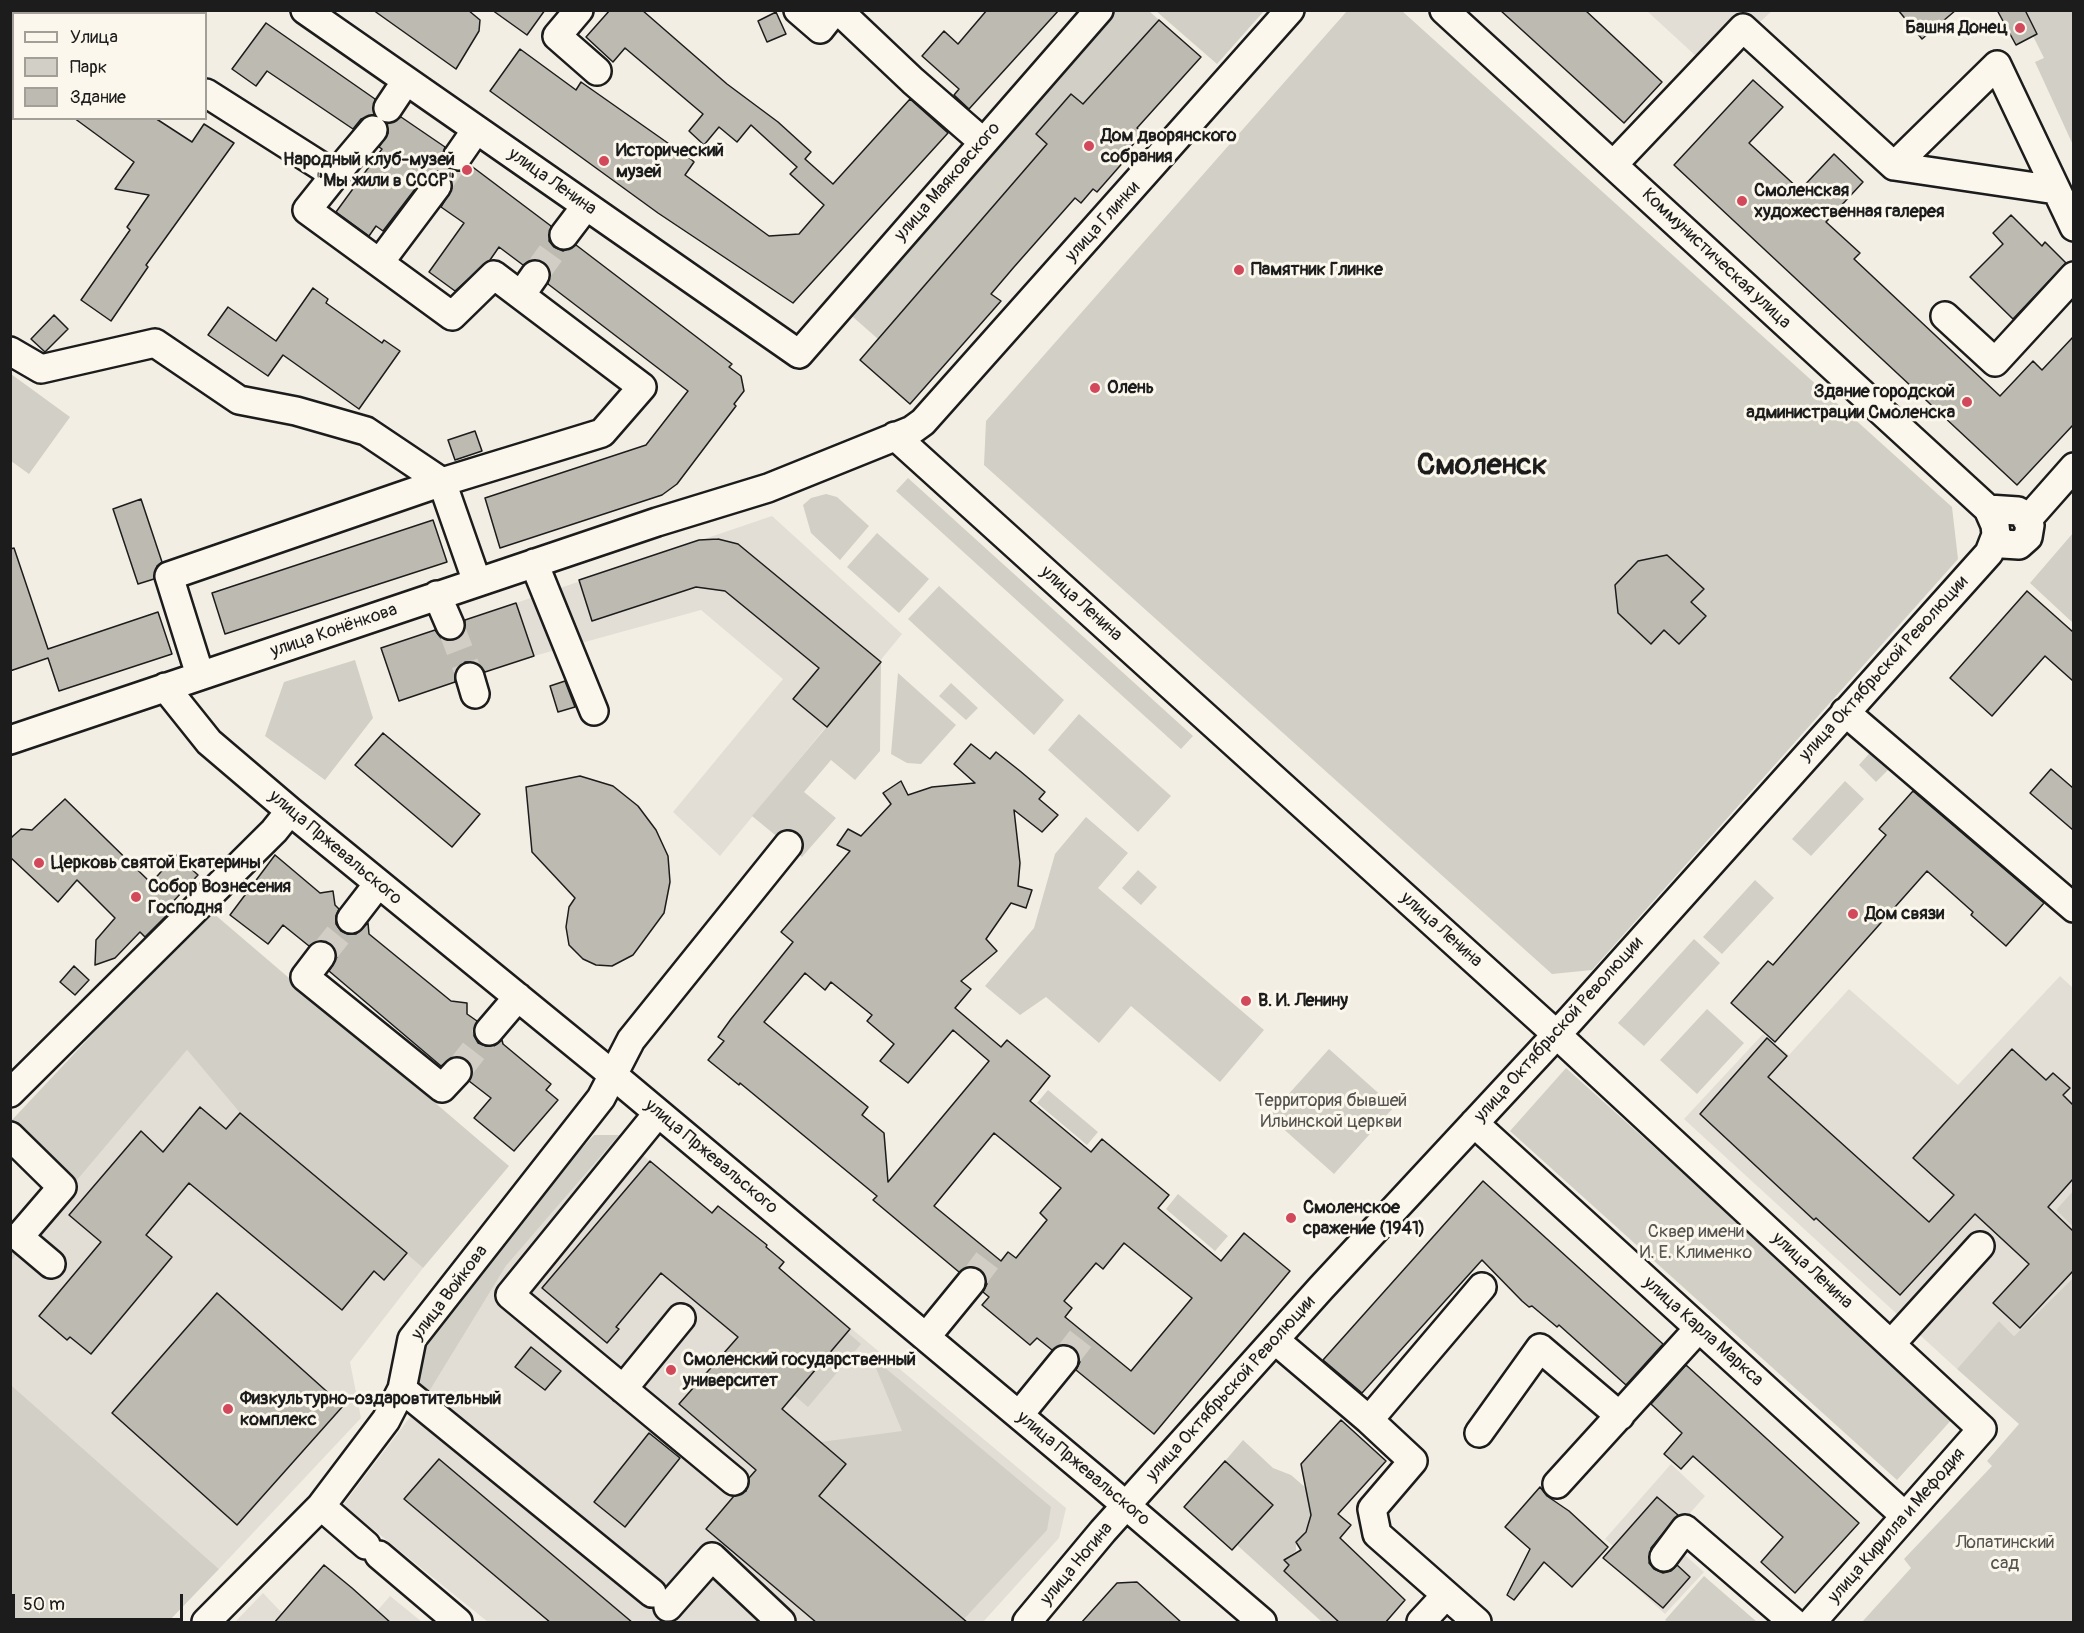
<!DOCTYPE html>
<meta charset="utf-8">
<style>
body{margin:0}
#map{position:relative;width:2084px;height:1633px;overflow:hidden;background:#f2eee4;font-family:Pangolin,sans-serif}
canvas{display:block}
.frame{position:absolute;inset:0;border:12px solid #1c1c1c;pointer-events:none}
.legend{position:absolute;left:12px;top:12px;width:195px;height:108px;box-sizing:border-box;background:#fbf7ec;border:2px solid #a29f99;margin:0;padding:8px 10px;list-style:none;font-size:18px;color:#1c1c1c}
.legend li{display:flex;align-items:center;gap:12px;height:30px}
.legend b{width:30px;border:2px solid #a29f99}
.scale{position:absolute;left:12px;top:1594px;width:171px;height:27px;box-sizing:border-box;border:3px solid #1c1c1c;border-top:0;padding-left:8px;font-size:18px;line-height:21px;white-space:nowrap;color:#1c1c1c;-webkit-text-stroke:4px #fbf7ec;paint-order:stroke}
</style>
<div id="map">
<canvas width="2084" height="1633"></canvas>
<div class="frame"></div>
<ul class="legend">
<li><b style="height:8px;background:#fbf7ec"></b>Улица</li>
<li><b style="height:16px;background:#d2cfc6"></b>Парк</li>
<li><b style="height:16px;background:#bdbab1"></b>Здание</li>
</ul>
<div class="scale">50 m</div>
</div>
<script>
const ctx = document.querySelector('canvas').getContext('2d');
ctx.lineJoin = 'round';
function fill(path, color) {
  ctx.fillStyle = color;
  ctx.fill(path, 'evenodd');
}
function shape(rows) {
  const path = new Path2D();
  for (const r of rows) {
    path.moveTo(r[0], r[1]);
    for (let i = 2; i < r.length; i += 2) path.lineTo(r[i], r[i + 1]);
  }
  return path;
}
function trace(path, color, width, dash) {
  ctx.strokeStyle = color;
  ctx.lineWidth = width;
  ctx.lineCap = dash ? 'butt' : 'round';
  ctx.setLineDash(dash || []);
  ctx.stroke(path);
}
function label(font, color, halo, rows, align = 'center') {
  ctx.font = font + ' Pangolin,sans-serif';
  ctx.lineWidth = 6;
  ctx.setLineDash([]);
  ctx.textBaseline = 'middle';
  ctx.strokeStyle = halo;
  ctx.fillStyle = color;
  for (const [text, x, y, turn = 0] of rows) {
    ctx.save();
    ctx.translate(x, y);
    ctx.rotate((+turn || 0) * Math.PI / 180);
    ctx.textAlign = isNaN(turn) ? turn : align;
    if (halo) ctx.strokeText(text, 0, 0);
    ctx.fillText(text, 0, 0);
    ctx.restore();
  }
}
fill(shape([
 [1647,11,1772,11,1751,30,1697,57],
 [772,516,902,634,720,856,673,812,783,679,701,610,534,656,516,603],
 [2060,976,2073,988,2074,1191,2056,1210,2073,1227,2073,1278,2014,1336,1999,1321,1957,1369,1684,1119,1763,1034,1789,1055,1849,989,1958,1085],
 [187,1050,240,1113,423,1268,350,1362,361,1418,219,1569,11,1385,11,1262,24,1243],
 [619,1135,711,1213,718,1206,767,1245,779,1268,1066,1508,1059,1538,983,1622,488,1622,343,1505,427,1395,506,1266],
 [1671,1464,1705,1496,1651,1558,1679,1550,1704,1572,1665,1614,1603,1557,1613,1546,1605,1539],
 [324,1565,377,1611,390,1596,422,1622,235,1622,263,1593,282,1613]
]), '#e2ded5');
fill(shape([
 [1110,11,1149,11,1159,20,1083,105,1071,94,1036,133,1048,144,878,339,845,310],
 [1156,11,1264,11,1217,64],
 [1347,11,1402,11,1952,507,1958,559,1592,970,1552,974,984,465,986,421],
 [2017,11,2073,11,2073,145,2035,62,2044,58,2033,36,2037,34,2026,11],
 [11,374,70,417,29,474,11,461],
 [908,478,1193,736,1181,749,896,491],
 [826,494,837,497,869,526,840,560,811,533,803,505,811,498],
 [877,533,929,579,899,613,847,567],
 [2073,533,2073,623,2030,583],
 [939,586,1064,700,1034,735,908,619],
 [355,660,373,718,325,780,265,736,284,682],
 [881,662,880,751,855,780,831,760,804,792,836,818,802,857,752,816],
 [898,673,956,725,921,764,907,763,891,754],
 [951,683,978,708,966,720,939,696],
 [1079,714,1171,796,1138,832,1048,750],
 [1875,747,1894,764,1876,782,1859,765],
 [1845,781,1864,799,1811,856,1792,839],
 [1086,817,1128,853,1098,888,1264,1030,1220,1082,1131,1006,1099,1043,1046,997,1020,1015,985,986,1034,928,1055,854],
 [1138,870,1157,887,1141,905,1122,888],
 [1755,880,1774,898,1722,954,1703,937],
 [213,913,509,1166,423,1268,240,1113,187,1050,24,1243,11,1262,11,1235,49,1191,11,1146,11,1121,164,958],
 [1694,939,1720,963,1644,1046,1618,1023],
 [1707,1009,1744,1043,1697,1094,1660,1060],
 [1329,1049,1394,1107,1334,1174,1269,1116],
 [1566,1068,1954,1417,1897,1480,1510,1131],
 [1048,1090,1098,1132,1087,1145,1037,1103],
 [594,1135,619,1135,506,1266,427,1395,410,1386,425,1336,509,1229],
 [2073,1191,2073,1227,2056,1210],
 [1178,1194,1228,1236,1215,1251,1166,1209],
 [2073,1278,2073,1622,1862,1622,1911,1568,1904,1559,1992,1466,1987,1461,2019,1424,1957,1369,1999,1321,2014,1336],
 [847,1332,861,1344,808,1407,794,1395],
 [871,1356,1051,1507,1047,1530,964,1619,819,1496,846,1464,821,1442,902,1431],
 [11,1385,219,1569,168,1622,11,1622],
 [1243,1440,1273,1468,1291,1475,1306,1488,1311,1515,1310,1522,1301,1538,1296,1542,1296,1551,1284,1560,1289,1565,1284,1571,1340,1622,1322,1622,1237,1545,1273,1505,1225,1461],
 [1704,1576,1757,1622,1668,1622,1665,1620]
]), '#d2cfc6');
const building = shape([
 [373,10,468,10,480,20,479,31,456,69,373,10],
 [492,10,545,10,527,35,492,10],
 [610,10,642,10,727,84,778,122,811,152,805,159,833,184,910,99,948,133,793,303,658,213,490,91,520,49,576,90,581,82,692,160,694,162,685,175,769,236,799,234,824,205,790,174,797,167,751,125,737,142,719,127,704,145,689,131,703,114,625,48,613,62,586,37,610,10],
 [987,10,1059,10,969,109,954,95,959,89,922,56,944,31,958,44,987,10],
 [1500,10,1585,10,1662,82,1624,123,1500,10],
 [1898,10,1956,10,1922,39,1898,10],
 [1997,10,2025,10,2037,34,2016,45,1997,10],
 [776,12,786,34,767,42,758,21,776,12],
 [1159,20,1201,57,1137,128,1143,133,1130,148,1133,151,1097,192,1093,189,1081,203,1075,198,1014,267,991,294,1001,301,910,404,860,360,1047,144,1036,134,1071,94,1083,104,1159,20],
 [266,23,375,99,374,115,361,119,353,129,267,71,256,86,232,69,266,23],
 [1753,80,1783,107,1749,143,1800,190,1834,154,1863,182,1826,222,1860,253,1854,259,2000,396,2033,361,2042,370,2073,337,2073,425,2017,485,1674,165,1753,80],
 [401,117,445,147,442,155,449,169,457,172,470,165,551,226,549,241,554,247,563,251,576,245,732,364,729,367,741,376,744,391,734,404,736,406,677,484,662,495,500,548,485,498,646,445,688,391,548,284,549,269,544,262,536,259,523,265,499,247,490,260,455,291,429,272,464,223,441,207,452,188,451,179,446,173,438,170,425,176,383,231,376,226,369,236,336,212,382,149,379,147,388,133,387,124,401,117],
 [74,118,155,118,192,142,204,124,234,143,146,265,148,267,111,321,81,300,130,230,127,227,149,195,115,189,134,162,74,118],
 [2011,215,2042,246,2045,242,2066,263,2013,319,1970,277,2003,244,1993,233,2011,215],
 [313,288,328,299,326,303,382,343,384,340,400,351,359,409,283,355,268,376,208,335,228,307,276,341,313,288],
 [54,315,68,329,45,352,31,339,54,315],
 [475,431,482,451,455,460,448,440,475,431],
 [141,499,162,562,157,566,154,579,138,584,113,509,141,499],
 [433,520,447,562,225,634,212,593,433,520],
 [718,539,738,544,881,662,827,727,793,699,819,668,725,591,696,587,592,621,579,580,699,540,718,539],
 [14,548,48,649,158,612,172,654,59,691,48,658,10,671,10,549,14,548],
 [1667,555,1704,589,1691,602,1706,616,1679,644,1664,630,1651,644,1618,613,1615,585,1638,561,1667,555],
 [2027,591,2073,632,2073,681,2045,656,1992,716,1950,678,2027,591],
 [516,603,534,656,485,672,474,662,465,662,455,673,455,682,399,701,381,648,435,630,441,638,456,640,463,634,465,620,516,603],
 [565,681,575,707,558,712,550,686,565,681],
 [383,733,480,814,452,847,355,765,383,733],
 [971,744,990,759,996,752,1020,771,1045,792,1039,799,1058,815,1042,832,1014,810,1020,863,1018,886,1032,890,1026,908,1011,903,986,939,997,951,961,981,971,989,955,1008,1001,1047,1007,1040,1050,1076,1030,1101,1091,1152,1102,1139,1169,1195,1158,1208,1221,1261,1244,1233,1290,1271,1154,1434,1076,1370,1080,1362,1074,1348,1066,1344,1052,1350,1037,1338,1030,1345,982,1305,989,1297,983,1292,987,1284,981,1270,973,1266,959,1272,873,1200,877,1196,740,1083,739,1085,708,1060,724,1041,718,1037,731,1019,793,942,781,932,850,851,837,845,848,829,861,836,891,804,883,793,901,781,908,795,932,787,975,783,954,764,971,744],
 [805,973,825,990,831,982,872,1015,867,1021,894,1044,880,1061,908,1083,953,1030,989,1061,888,1182,884,1133,862,1115,868,1107,764,1022,805,973],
 [994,1133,1061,1188,1040,1213,1047,1220,1016,1258,1008,1252,1001,1261,934,1206,994,1133],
 [1124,1243,1192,1298,1131,1371,1065,1317,1072,1308,1064,1301,1096,1263,1103,1269,1124,1243],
 [2051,769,2073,788,2073,830,2030,793,2051,769],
 [580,776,613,786,638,806,656,830,668,856,670,882,664,913,633,955,612,966,596,965,583,959,569,945,566,927,569,907,575,898,532,852,526,787,580,776],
 [1913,791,2044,903,2006,946,1971,915,1973,912,1927,871,1775,1042,1731,1003,1768,961,1773,965,1886,835,1879,829,1913,791],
 [65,799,151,883,176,855,198,875,167,908,171,911,145,937,140,932,115,958,95,965,96,940,115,918,77,880,58,902,10,857,10,839,13,836,21,829,32,830,65,799],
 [275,855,320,893,333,891,335,905,339,909,336,916,336,924,341,931,348,934,356,934,368,923,369,934,451,1001,467,1003,467,1014,477,1021,474,1036,478,1043,486,1046,494,1046,502,1040,503,1044,551,1084,546,1090,558,1100,514,1151,474,1118,491,1098,469,1081,472,1068,468,1061,453,1057,441,1066,329,971,337,957,331,944,322,940,309,946,283,925,268,944,230,915,275,855],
 [74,966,89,980,75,995,60,982,74,966],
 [1767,1038,1787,1056,1768,1077,1929,1222,1954,1195,1913,1158,2012,1049,2046,1080,2053,1073,2070,1088,2063,1095,2073,1105,2073,1179,2048,1207,2073,1231,2073,1271,2020,1328,1993,1303,2029,1264,1975,1214,1900,1295,1816,1218,1814,1220,1700,1114,1767,1038],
 [200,1107,226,1129,240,1113,407,1253,384,1280,374,1271,342,1310,189,1183,146,1235,172,1257,91,1354,70,1337,67,1340,39,1316,101,1242,69,1215,141,1131,163,1152,200,1107],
 [650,1161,712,1213,718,1206,767,1245,766,1247,784,1262,779,1268,850,1329,782,1409,846,1464,819,1496,968,1623,817,1623,706,1529,734,1496,746,1491,749,1478,756,1470,679,1404,738,1337,661,1273,616,1327,619,1329,607,1343,542,1288,650,1161],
 [1483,1181,1663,1344,1626,1385,1559,1325,1557,1327,1532,1306,1529,1307,1522,1301,1482,1260,1362,1393,1323,1360,1483,1181],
 [217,1293,343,1406,237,1525,112,1413,217,1293],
 [531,1347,561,1371,545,1390,515,1367,531,1347],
 [1686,1365,1859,1523,1795,1593,1761,1562,1783,1537,1693,1456,1681,1469,1664,1454,1682,1433,1651,1404,1686,1365],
 [1341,1420,1386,1461,1338,1514,1351,1525,1340,1538,1405,1600,1385,1623,1340,1623,1284,1571,1289,1565,1284,1560,1301,1550,1296,1542,1306,1532,1311,1515,1301,1464,1341,1420],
 [649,1433,680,1458,625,1527,594,1502,649,1433],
 [439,1459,633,1623,551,1623,404,1499,439,1459],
 [1225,1461,1273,1505,1232,1550,1184,1507,1225,1461],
 [1540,1487,1547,1496,1569,1511,1608,1547,1572,1587,1544,1562,1514,1600,1507,1595,1530,1549,1505,1527,1540,1487],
 [1657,1497,1678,1515,1651,1548,1649,1563,1654,1569,1663,1573,1671,1571,1677,1565,1690,1577,1663,1608,1603,1558,1657,1497],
 [324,1565,352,1588,391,1623,274,1623,324,1565],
 [1137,1582,1182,1623,1081,1623,1117,1583,1137,1582]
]);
fill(building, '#bdbab1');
trace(building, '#1c1c1c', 1.5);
trace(shape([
 [437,186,458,156],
 [535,275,564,235],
 [450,625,470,677],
 [321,956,351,919],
 [457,1072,489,1031],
 [971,1282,992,1254],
 [1064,1360,1085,1333]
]), '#d2cec6', 27, [27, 14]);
const minor = shape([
 [76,10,81,14],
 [305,10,799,354,1099,10],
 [579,10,557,36,597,71],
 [798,10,820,29,835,10],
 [838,10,913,81,983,142],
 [1444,10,1988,509,1995,525,1996,535,2003,544,2019,545,2028,537,2030,525,2024,515,2018,511,1988,509],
 [183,14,185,10],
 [10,64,14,66],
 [388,108,406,81],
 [458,156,476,130],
 [1613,165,1743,28,1894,166,2056,190],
 [1894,166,1997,65,2074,227],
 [335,175,373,130],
 [564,235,586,206],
 [380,262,437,186],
 [521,295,535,275],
 [1945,316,1995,362,2074,276],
 [10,351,41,369,155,343,239,400,296,411,366,431,442,482,602,433,642,387,494,275,452,316,307,210,335,175,206,93],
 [895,436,1556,1034,1982,1429,1812,1622],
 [2028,519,2074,467],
 [534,563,594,711],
 [437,595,450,625],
 [200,675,169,576,442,482,477,582],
 [470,677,475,694],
 [165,687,209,742,290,811,613,1075,1101,1484,1262,1622],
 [1845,712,2074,908],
 [10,740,657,522,768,488,912,430,923,422,1290,10],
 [351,919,378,884],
 [321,956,305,977,442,1088,457,1072],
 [489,1031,518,997],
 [10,1093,274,831,290,811],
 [658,1113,510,1295,734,1481],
 [1474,1123,1905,1516],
 [10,1136,62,1187,19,1237,51,1264],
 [926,1337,971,1282],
 [1275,1340,1369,1420,1482,1287],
 [1891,1344,1980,1246],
 [402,1389,652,1593],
 [623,1389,681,1318],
 [1019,1415,1064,1360],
 [1369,1420,1413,1461,1372,1509,1377,1534,1477,1622],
 [1479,1433,1540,1348,1620,1416],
 [1557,1484,1699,1328],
 [321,1506,366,1545],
 [379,1555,458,1622],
 [1664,1557,1685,1529,1793,1622],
 [668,1607,712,1557,781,1622],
 [206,1622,321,1506,386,1420,402,1389,412,1339,601,1098,631,1040,788,845],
 [1027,1622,1103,1531,1321,1288,1571,1019,1989,553,1996,535],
 [1421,1622,1446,1595]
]);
trace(minor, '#1c1c1c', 32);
trace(minor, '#fbf7ec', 27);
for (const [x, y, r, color] of [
 [2020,28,6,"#d1495b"],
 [1089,146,6,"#d1495b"],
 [604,161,6,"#d1495b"],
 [467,170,6,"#d1495b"],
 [1742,201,6,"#d1495b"],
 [1239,270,6,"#d1495b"],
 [1095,388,6,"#d1495b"],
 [1967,402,6,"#d1495b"],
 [39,863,6,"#d1495b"],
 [136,897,6,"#d1495b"],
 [1853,914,6,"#d1495b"],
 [1246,1001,6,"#d1495b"],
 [1291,1218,6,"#d1495b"],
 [671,1370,6,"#d1495b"],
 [228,1409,6,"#d1495b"]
]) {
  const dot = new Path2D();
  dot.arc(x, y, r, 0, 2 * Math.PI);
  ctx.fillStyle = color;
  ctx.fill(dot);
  trace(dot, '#fbf7ec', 2);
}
label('bold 18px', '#1c1c1c', '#fbf7ec', [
 ["Башня Донец",2008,28,"right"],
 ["Дом дворянского",1101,136],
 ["собрания",1101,157],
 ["Исторический",616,151],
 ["музей",616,172],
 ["Народный клуб-музей",455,160,"right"],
 ["\"Мы жили в СССР\"",455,181,"right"],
 ["Смоленская",1754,191],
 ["художественная галерея",1754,212],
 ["Памятник Глинке",1251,270],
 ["Олень",1107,388],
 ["Здание городской",1955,392,"right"],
 ["администрации Смоленска",1955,413,"right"],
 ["Церковь святой Екатерины",51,863],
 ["Собор Вознесения",148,887],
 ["Господня",148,908],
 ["Дом связи",1865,914],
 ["В. И. Ленину",1258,1001],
 ["Смоленское",1303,1208],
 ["сражение (1941)",1303,1229],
 ["Смоленский государственный",683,1360],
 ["университет",683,1381],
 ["Физкультурно-оздаровтительный",240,1399],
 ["комплекс",240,1420]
], 'left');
label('18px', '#1c1c1c', '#fbf7ec', [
 ["улица Ленина",552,182,35],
 ["улица Маяковского",948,182,-49],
 ["улица Глинки",1103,222,-48],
 ["Коммунистическая улица",1716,259,43],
 ["улица Ленина",1081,604,42],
 ["улица Конёнкова",334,631,-19],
 ["улица Октябрьской Революции",1884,669,-48],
 ["улица Пржевальского",335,848,40],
 ["улица Ленина",1441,930,42],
 ["улица Октябрьской Революции",1559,1030,-48],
 ["улица Пржевальского",711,1157,40],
 ["улица Ленина",1812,1271,43],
 ["улица Войкова",450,1293,-53],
 ["улица Карла Маркса",1703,1332,42],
 ["улица Октябрьской Революции",1231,1389,-48],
 ["улица Пржевальского",1083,1469,40],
 ["улица Кирилла и Мефодия",1897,1526,-49],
 ["улица Ногина",1077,1564,-50]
]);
label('18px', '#53524f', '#fbf7ec', [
 ["Территория бывшей",1331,1101],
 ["Ильинской церкви",1331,1122],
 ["Сквер имени",1696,1232],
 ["И. Е. Клименко",1696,1253],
 ["Лопатинский",2005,1543],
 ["сад",2005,1564]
]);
label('bold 30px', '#1c1c1c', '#fbf7ec', [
 ["Смоленск",1482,466]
]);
</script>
